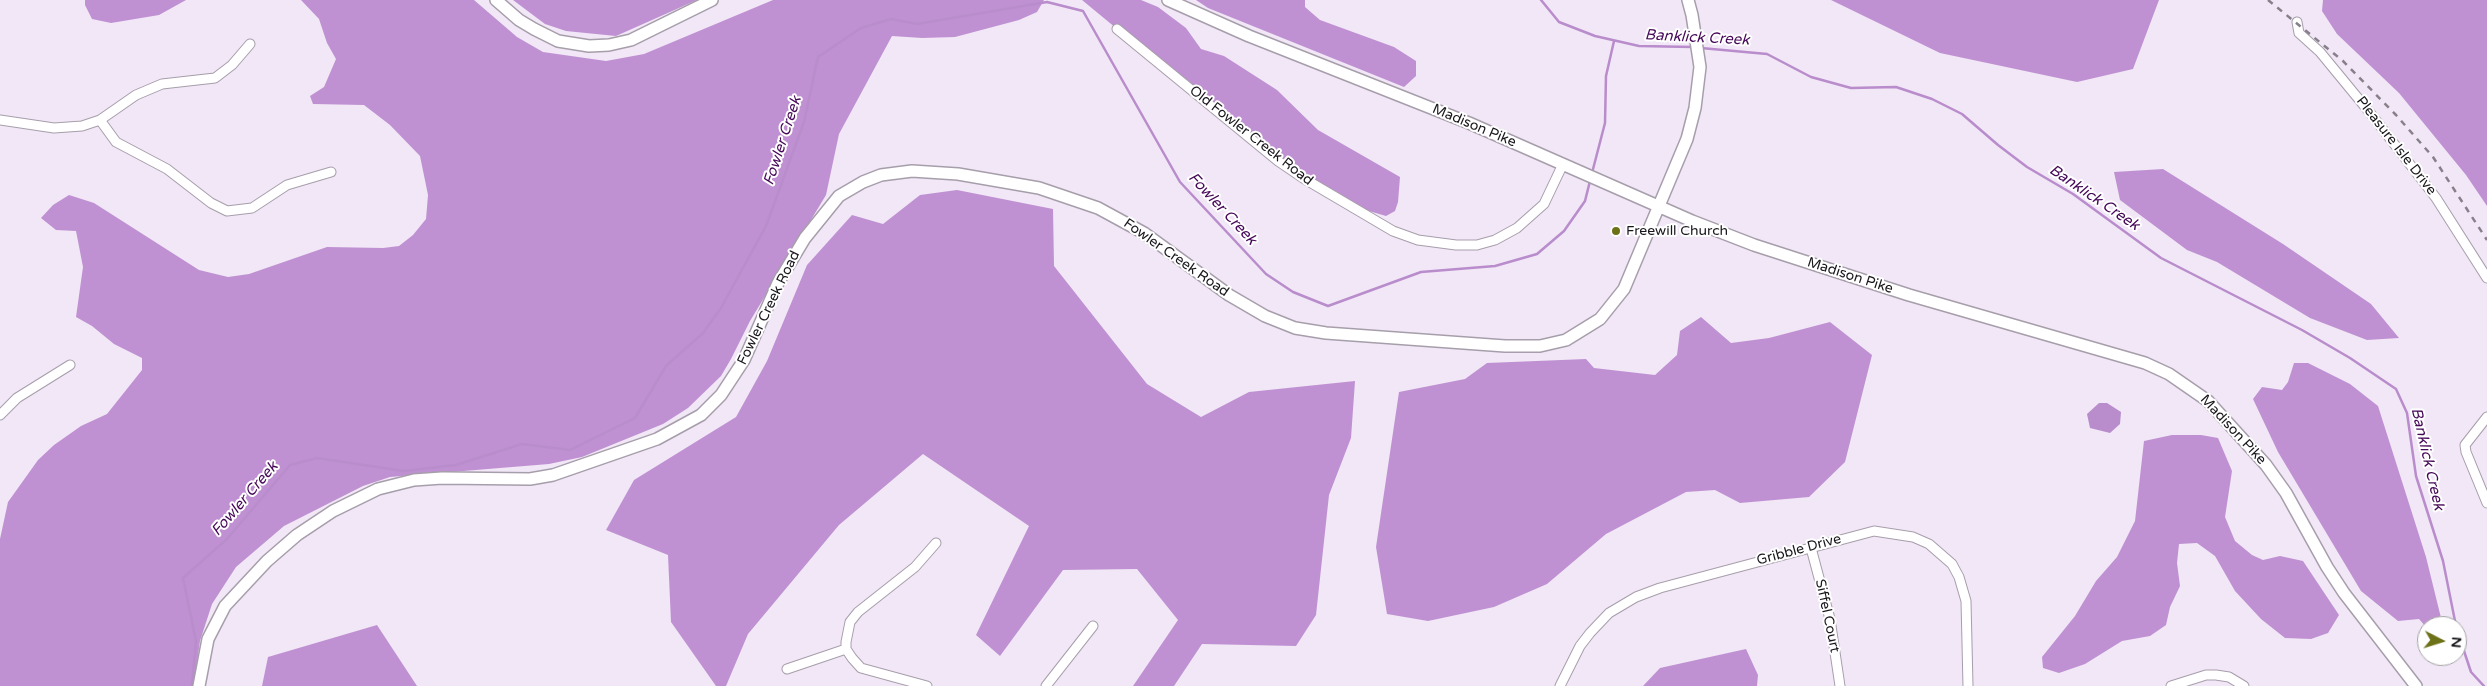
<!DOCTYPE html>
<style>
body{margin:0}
#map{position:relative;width:2487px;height:686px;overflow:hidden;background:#f1e7f6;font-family:"Varela Round",sans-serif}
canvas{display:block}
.north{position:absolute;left:2417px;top:616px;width:50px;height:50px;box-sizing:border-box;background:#fff;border:1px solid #a3a2a4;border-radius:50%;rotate:95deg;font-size:14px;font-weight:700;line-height:20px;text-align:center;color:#19161b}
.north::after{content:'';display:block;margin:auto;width:18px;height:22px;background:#6d7117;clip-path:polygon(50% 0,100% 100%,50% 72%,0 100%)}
</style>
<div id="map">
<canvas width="2487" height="686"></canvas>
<div class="north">N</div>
</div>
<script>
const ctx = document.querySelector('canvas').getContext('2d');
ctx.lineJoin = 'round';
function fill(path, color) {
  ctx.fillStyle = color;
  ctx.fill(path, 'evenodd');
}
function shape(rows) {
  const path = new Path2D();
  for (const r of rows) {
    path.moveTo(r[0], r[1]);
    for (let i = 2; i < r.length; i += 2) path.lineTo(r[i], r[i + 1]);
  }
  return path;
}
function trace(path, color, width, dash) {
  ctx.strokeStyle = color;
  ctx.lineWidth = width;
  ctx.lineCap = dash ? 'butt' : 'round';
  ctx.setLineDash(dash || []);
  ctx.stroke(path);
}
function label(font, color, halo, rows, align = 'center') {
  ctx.font = font + ' "Varela Round",sans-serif';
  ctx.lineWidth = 4;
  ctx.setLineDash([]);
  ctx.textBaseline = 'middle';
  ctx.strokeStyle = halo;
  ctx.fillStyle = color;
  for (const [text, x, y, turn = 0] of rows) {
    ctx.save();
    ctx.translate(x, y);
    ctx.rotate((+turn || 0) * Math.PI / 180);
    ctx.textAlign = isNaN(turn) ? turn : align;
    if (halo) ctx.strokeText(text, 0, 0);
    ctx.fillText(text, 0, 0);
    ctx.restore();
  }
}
fill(shape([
 [85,0,186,0,159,15,111,23,92,19,85,5],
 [301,0,474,0,517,37,543,52,606,61,644,54,773,0,1044,0,1037,12,1019,20,955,37,922,38,892,36,839,134,826,195,750,321,731,359,721,376,688,408,663,424,582,457,549,464,390,477,363,486,284,526,236,567,212,604,200,641,194,686,0,686,0,539,8,502,38,460,54,445,81,426,107,414,142,370,142,358,114,344,92,326,76,317,83,267,76,231,56,230,41,218,53,205,69,195,94,203,199,270,228,277,249,274,327,247,383,248,399,246,413,235,426,219,428,195,420,156,390,125,364,105,313,104,310,96,324,87,336,59,327,43,319,19],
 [513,0,697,0,616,36,566,31,545,24],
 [1082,0,1141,0,1158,7,1186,28,1201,49,1224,56,1277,90,1318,130,1400,177,1398,202,1395,211,1386,216,1345,204,1225,118],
 [1196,0,1305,0,1305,7,1320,20,1394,47,1416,61,1416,76,1404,87,1208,8],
 [1831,0,2159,0,2133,69,2077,82,1940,53],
 [2323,0,2487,0,2487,206,2466,175,2399,93,2337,34,2322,11],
 [2163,169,2283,244,2371,304,2399,338,2367,340,2310,318,2217,262,2187,250,2120,200,2114,172],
 [957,190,1053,209,1054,266,1147,384,1201,417,1249,392,1355,381,1351,438,1329,495,1316,615,1296,646,1202,644,1174,686,1133,686,1178,620,1137,569,1063,570,1000,656,976,635,1029,526,923,454,839,525,748,634,726,686,716,686,671,622,668,555,606,530,634,480,736,417,767,361,807,265,852,215,883,224,920,195],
 [1701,317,1731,343,1769,338,1830,322,1872,355,1845,462,1809,497,1740,503,1715,490,1686,492,1606,534,1547,584,1494,607,1428,621,1387,614,1376,547,1399,392,1465,379,1487,363,1586,359,1594,368,1655,375,1677,355,1680,331],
 [2294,363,2308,363,2350,384,2378,406,2426,557,2443,626,2427,626,2427,628,2419,619,2398,621,2361,591,2278,452,2253,399,2262,387,2282,390,2288,382],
 [2172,435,2201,435,2218,438,2232,471,2225,517,2235,541,2252,555,2263,560,2280,556,2303,561,2339,615,2328,633,2311,639,2285,638,2261,619,2235,591,2215,556,2197,543,2179,544,2177,563,2180,586,2170,607,2166,625,2150,636,2122,641,2085,664,2059,673,2043,668,2042,657,2075,616,2096,581,2117,557,2135,521,2144,441],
 [377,625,417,686,262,686,268,657],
 [1746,649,1758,675,1757,686,1643,686,1660,668]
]), '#bf91d2');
fill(shape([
 [2099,403,2107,403,2121,412,2120,424,2110,433,2090,428,2087,414]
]), '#b98ccc');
trace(shape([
 [1541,0,1559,22,1595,36,1639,46,1693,47],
 [1701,48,1767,54,1811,77,1851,88,1896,87,1932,99,1962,114,1998,145,2027,167,2073,194,2161,258,2302,330,2350,358,2396,389,2407,413,2416,476,2443,561,2456,626],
 [1592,173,1605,123,1606,76,1614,41],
 [2457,630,2471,672,2484,686],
 [192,686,196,641,183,578,227,539,290,465,317,458,404,471,456,465,522,444,570,450,635,418,666,366,703,333,721,308,766,226,804,122,818,57,861,28,891,19,917,24,1047,2,1083,11,1180,182,1266,274,1293,292,1328,306,1421,272,1495,266,1537,254,1564,231,1585,201,1590,181]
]), '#b98ccc', 2.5);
const street = shape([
 [2297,22,2299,33,2320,52,2371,114,2436,198,2487,278],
 [1117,29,1278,161,1303,178,1393,231,1418,240,1456,245,1477,245,1495,240,1517,228,1544,204,1563,164],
 [0,120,54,128,82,126,100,120,136,95,162,84,215,78,232,65,250,44],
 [100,120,116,142,167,169,211,203,227,211,252,208,287,185,331,172],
 [0,415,17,398,70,365],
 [2487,417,2465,445,2466,452,2487,503],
 [1811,548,1830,619,1840,686],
 [787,669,846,649],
 [927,686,861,668,852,658,846,649,846,642,850,622,858,612,915,567,936,543],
 [1046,686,1093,626],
 [1560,686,1580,646,1590,633,1609,613,1636,597,1660,588,1874,531,1913,537,1929,544,1952,564,1959,577,1966,601,1968,686],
 [2171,686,2206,675,2216,675,2229,677,2244,686]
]);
const secondary = shape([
 [496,0,519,20,534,29,558,41,589,46,609,45,631,40,712,0],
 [1168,0,1249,36,1469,123,1692,221,1754,245,1909,295,2145,363,2169,374,2208,401,2266,465,2286,493,2327,567,2344,593,2416,686],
 [199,686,208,639,225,606,267,561,297,535,333,511,378,489,414,480,442,478,530,479,553,475,657,439,701,415,721,395,744,360,778,283,805,238,839,196,863,182,881,175,912,171,958,174,1039,188,1098,208,1144,233,1229,295,1265,316,1295,328,1326,333,1505,346,1540,346,1566,340,1600,319,1624,289,1687,139,1695,108,1700,67,1692,15,1688,0]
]);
trace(street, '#a79eab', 11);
trace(secondary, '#a79eab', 14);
trace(street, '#fff', 9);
trace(secondary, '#fff', 11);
trace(shape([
 [2268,0,2343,61,2396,115,2433,157,2487,240]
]), '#87808b', 2.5, [6, 6]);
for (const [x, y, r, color] of [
 [1616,231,5,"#6d7117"]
]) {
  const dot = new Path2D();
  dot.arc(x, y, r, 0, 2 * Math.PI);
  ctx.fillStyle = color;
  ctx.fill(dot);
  trace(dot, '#fff', 2);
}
label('14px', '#19161b', '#fff', [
 ["Madison Pike",1474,126,23],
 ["Old Fowler Creek Road",1251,136,38],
 ["Pleasure Isle Drive",2396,146,52],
 ["Fowler Creek Road",1176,258,35],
 ["Madison Pike",1850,276,18],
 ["Fowler Creek Road",769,308,-64],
 ["Madison Pike",2233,430,47],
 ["Gribble Drive",1799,550,-15],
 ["Siffel Court",1827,616,78]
]);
label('14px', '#19161b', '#fff', [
 ["Freewill Church",1626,231]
], 'left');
label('italic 15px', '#450758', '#fff', [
 ["Banklick Creek",1697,38,3],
 ["Fowler Creek",783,141,-72],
 ["Banklick Creek",2094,198,34],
 ["Fowler Creek",1222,209,47],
 ["Banklick Creek",2427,459,77],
 ["Fowler Creek",245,499,-49]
]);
</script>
